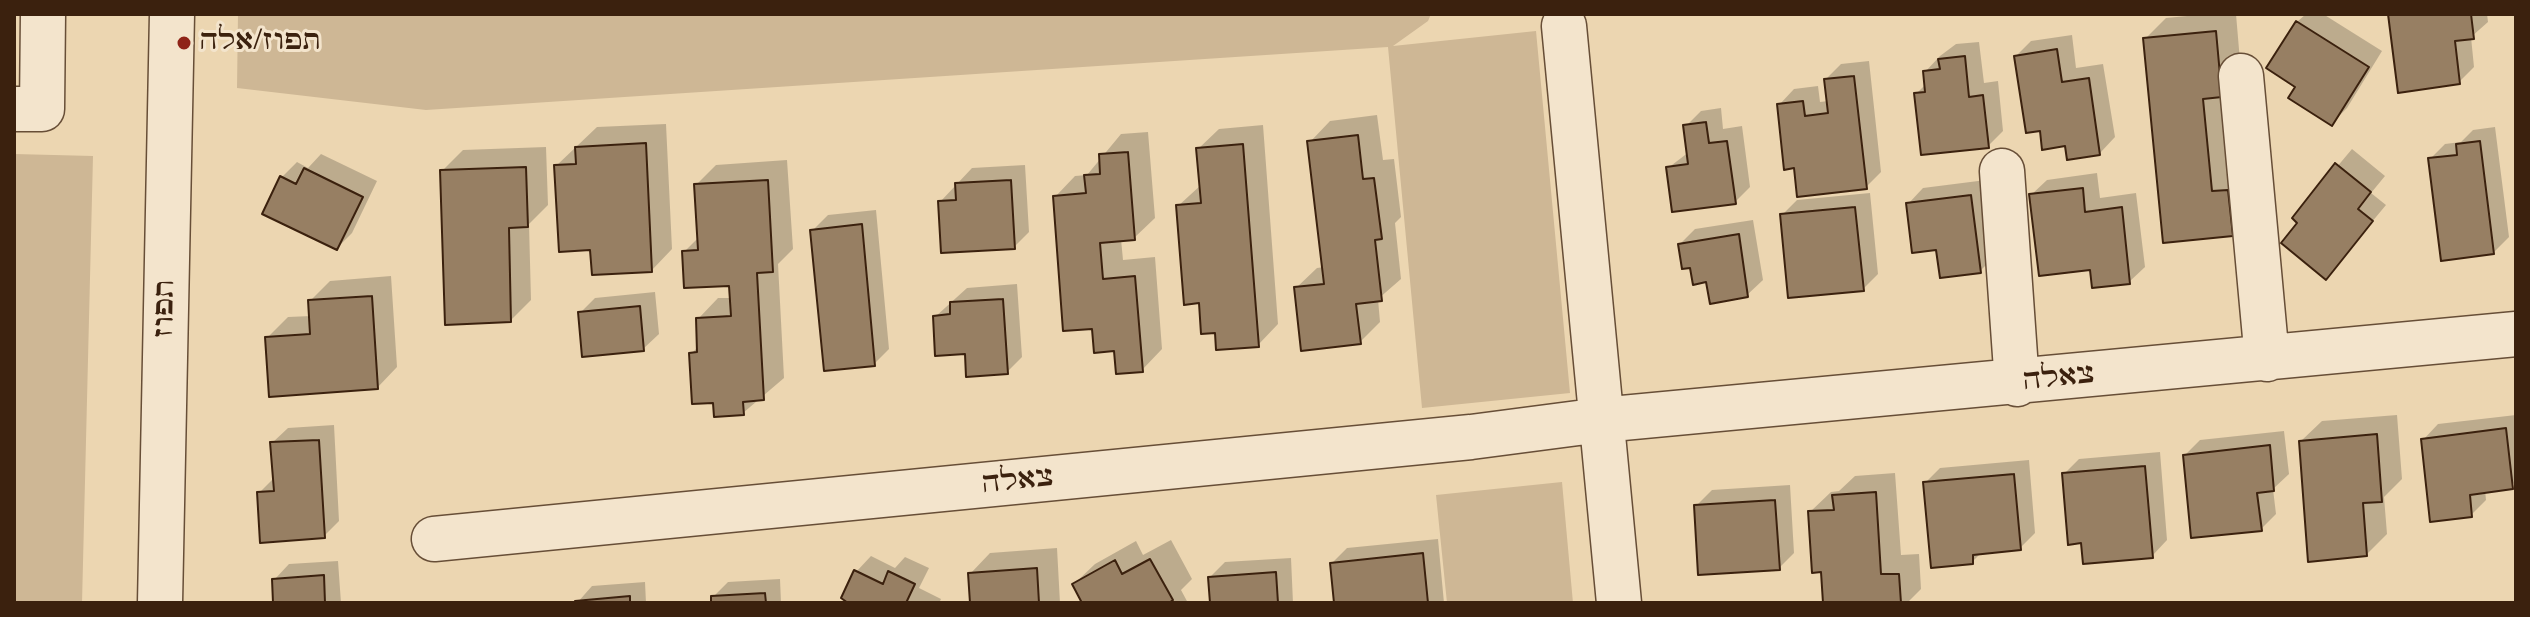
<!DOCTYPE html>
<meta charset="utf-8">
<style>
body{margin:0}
#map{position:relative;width:2530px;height:617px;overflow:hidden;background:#ecd6b1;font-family:Cardo,serif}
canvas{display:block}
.frame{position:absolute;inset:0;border:16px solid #3b210e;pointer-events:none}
</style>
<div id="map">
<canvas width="2530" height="617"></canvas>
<div class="frame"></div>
</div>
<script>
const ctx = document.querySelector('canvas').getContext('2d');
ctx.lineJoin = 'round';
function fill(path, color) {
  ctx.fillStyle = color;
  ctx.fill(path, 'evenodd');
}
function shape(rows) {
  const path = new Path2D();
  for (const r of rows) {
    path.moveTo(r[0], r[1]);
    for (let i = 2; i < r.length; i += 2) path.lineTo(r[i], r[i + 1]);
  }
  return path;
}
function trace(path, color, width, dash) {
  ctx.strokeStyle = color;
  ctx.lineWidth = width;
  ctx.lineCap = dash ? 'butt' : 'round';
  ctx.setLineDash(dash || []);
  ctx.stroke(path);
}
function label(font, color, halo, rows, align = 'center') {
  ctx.font = font + ' Cardo,"Frank Ruhl Libre",serif';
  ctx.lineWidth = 6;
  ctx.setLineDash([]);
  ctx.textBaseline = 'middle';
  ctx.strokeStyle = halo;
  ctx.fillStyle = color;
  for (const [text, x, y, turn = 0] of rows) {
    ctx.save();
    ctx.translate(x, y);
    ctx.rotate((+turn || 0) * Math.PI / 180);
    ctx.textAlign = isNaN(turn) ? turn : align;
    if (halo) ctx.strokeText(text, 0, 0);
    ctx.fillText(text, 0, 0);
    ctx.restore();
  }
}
fill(shape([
 [238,14,1431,14,1428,21,1393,46,1536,31,1570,393,1422,408,1388,47,426,110,237,88],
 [14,154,93,156,82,603,14,603],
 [1562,482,1573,603,1447,603,1436,495]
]), '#ceb795');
fill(shape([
 [2208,14,2236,14,2253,214,2233,234,2165,241,2145,39,2166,18],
 [2306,14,2323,14,2382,51,2347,108,2332,123,2298,86,2297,22],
 [2390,14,2487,14,2488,22,2471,37,2474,67,2459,82],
 [2072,35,2076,68,2103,64,2115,137,2100,153,2066,144,2041,129,2016,56,2031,41],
 [1979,42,1984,83,1998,81,2003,131,1988,146,1916,94,1926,84,1925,72,1940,56,1956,44],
 [1869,61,1881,172,1866,187,1796,166,1779,105,1794,89,1818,86,1820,102,1828,101,1826,79,1841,64],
 [1721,108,1723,129,1742,126,1750,187,1735,202,1668,168,1689,152,1686,126,1701,111],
 [1377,115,1383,160,1394,159,1401,217,1395,223,1401,279,1378,299,1380,322,1360,342,1296,288,1317,268,1324,267,1310,142,1330,121],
 [666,124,672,249,652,270,592,248,556,166,597,127],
 [1263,125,1278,324,1258,345,1217,330,1201,301,1178,206,1201,185,1198,149,1219,129],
 [2495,127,2509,237,2494,252,2430,159,2445,144,2461,142,2473,130],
 [1148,132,1155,218,1134,238,1121,239,1123,260,1155,257,1162,349,1142,370,1094,327,1055,197,1075,176,1087,175,1121,134],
 [546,147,548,205,529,224,531,300,511,320,442,171,463,150],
 [2352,149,2385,176,2371,193,2386,205,2326,277,2294,218],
 [321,154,377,181,352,233,337,248,282,177,297,162,308,168],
 [787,160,793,249,778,264,784,378,743,413,715,401,691,354,699,346,698,319,718,298,732,298,731,284,684,252,699,237,696,185,716,165],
 [1025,165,1029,232,1014,247,940,202,972,168],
 [2097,173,2100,198,2136,193,2145,267,2129,282,2092,268,2031,195,2047,180],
 [1986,180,1995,256,1980,271,1938,248,1908,204,1923,188],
 [1870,193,1878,274,1863,289,1782,215,1797,200],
 [876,210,889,349,874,364,812,231,828,215],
 [1753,220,1763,280,1747,295,1708,280,1692,265,1680,244,1695,229],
 [391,276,397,367,377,388,267,338,288,317,311,316,310,301,330,281],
 [1017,284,1022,357,1007,372,967,352,935,317,967,288],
 [655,292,659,334,643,349,580,313,595,298],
 [2397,415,2402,479,2384,497,2387,534,2366,555,2301,441,2322,421],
 [2516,415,2516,483,2485,490,2486,500,2471,515,2423,440,2438,424],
 [334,425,339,521,324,536,259,493,275,477,272,443,288,428],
 [2284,431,2289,474,2273,489,2276,514,2261,529,2185,455,2200,440],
 [2160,452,2167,540,2152,556,2083,541,2064,474,2079,459],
 [2029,460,2035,533,2020,548,1982,552,1972,562,1925,483,1940,468],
 [1895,473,1901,555,1919,554,1921,589,1907,603,1825,603,1823,570,1810,512,1831,492,1839,491,1855,476],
 [1790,485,1794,553,1779,568,1696,506,1712,490],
 [1438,539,1444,603,1336,603,1332,563,1347,548],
 [1171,540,1192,579,1181,590,1188,603,1085,603,1074,584,1095,564,1136,541,1143,555],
 [1057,548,1060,603,972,603,970,574,990,553],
 [871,556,895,568,905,557,929,568,919,588,941,599,939,603,850,603,856,572],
 [1291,558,1293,603,1212,603,1210,577,1225,562],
 [338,561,341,603,275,603,274,580,289,564],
 [780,579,781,603,713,603,713,597,728,582],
 [645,582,646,603,577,603,592,586]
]), '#0003');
const building = shape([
 [2388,14,2471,14,2474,39,2455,41,2460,84,2398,93,2388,14],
 [2296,21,2369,67,2332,126,2288,98,2295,87,2266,68,2296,21],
 [2216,31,2222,97,2203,99,2212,191,2228,190,2233,236,2163,243,2143,38,2216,31],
 [2057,49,2062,82,2089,78,2100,155,2067,160,2065,146,2042,150,2040,131,2026,133,2014,56,2057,49],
 [1965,56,1969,97,1983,95,1989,148,1921,155,1914,93,1925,92,1923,71,1940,69,1938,59,1965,56],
 [1854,76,1867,189,1797,197,1794,168,1784,170,1777,104,1803,101,1805,116,1828,113,1824,79,1854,76],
 [1706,122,1709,143,1727,141,1736,204,1672,212,1666,167,1688,164,1683,125,1706,122],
 [1358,135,1363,179,1374,178,1382,239,1375,240,1382,301,1356,304,1361,344,1301,351,1294,287,1324,284,1307,141,1358,135],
 [2480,141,2494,254,2441,261,2428,158,2457,155,2456,144,2480,141],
 [646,143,652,272,592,275,590,250,559,252,554,165,576,164,575,147,646,143],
 [1243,144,1259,347,1216,350,1215,333,1201,334,1199,303,1184,305,1176,205,1201,203,1196,148,1243,144],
 [1128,152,1135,240,1100,243,1103,279,1135,276,1143,372,1116,374,1114,351,1094,353,1092,329,1063,331,1053,196,1086,193,1084,175,1100,174,1099,154,1128,152],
 [2335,163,2371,192,2358,209,2373,221,2326,280,2281,243,2297,223,2292,218,2335,163],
 [526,167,528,227,509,228,511,322,445,325,440,170,526,167],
 [304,168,363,197,337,250,262,214,280,176,296,184,304,168],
 [768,180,773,272,757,273,764,400,743,402,744,415,714,417,713,403,692,404,689,353,697,352,696,318,731,316,729,286,684,288,682,251,698,250,694,184,768,180],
 [1011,180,1015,249,941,253,938,201,956,200,955,183,1011,180],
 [2083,188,2085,212,2122,207,2130,284,2092,288,2090,270,2039,276,2029,194,2083,188],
 [1971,195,1981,273,1940,278,1936,250,1912,253,1906,203,1971,195],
 [1855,207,1864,291,1788,298,1780,214,1855,207],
 [862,224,875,366,824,371,810,230,862,224],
 [1739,234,1748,297,1710,304,1706,282,1693,285,1690,268,1682,269,1678,244,1739,234],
 [372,296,378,389,269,397,265,337,310,334,308,300,372,296],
 [1003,299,1008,374,966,377,965,354,935,356,933,316,950,314,950,302,1003,299],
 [640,306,644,351,582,357,578,312,640,306],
 [2506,428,2513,489,2470,495,2472,517,2430,522,2421,439,2506,428],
 [2377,434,2382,502,2363,503,2367,556,2308,562,2299,441,2377,434],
 [319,440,325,538,260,543,257,492,274,491,270,442,319,440],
 [2270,445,2274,491,2257,493,2262,531,2191,538,2183,455,2270,445],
 [2145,466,2153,558,2083,564,2081,543,2068,545,2062,473,2145,466],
 [2014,474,2021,550,1973,555,1973,564,1931,568,1923,482,2014,474],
 [1876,492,1881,574,1899,574,1901,603,1823,603,1821,572,1812,573,1808,511,1834,510,1832,495,1876,492],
 [1775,500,1780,570,1698,575,1694,505,1775,500],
 [1423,553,1428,603,1334,603,1330,563,1423,553],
 [1150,559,1173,600,1169,603,1082,603,1072,584,1115,560,1122,574,1150,559],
 [1037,568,1039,603,970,603,968,573,1037,568],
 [854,570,883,584,888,571,915,584,906,603,848,603,841,598,854,570],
 [1276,572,1278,603,1210,603,1208,577,1276,572],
 [324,575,325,603,273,603,272,579,324,575],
 [765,593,766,603,711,603,711,596,765,593],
 [630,596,630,603,575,603,575,601,630,596]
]);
fill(building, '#977f63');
trace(building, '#3b210e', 2);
const minor = shape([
 [1564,26,1619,603],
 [2241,76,2267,359],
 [14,109,42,109,43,14],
 [2002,171,2017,384],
 [434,539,1471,437,1601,420,2516,334],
 [160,603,172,14]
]);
trace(minor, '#674e37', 47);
trace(minor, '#f3e4cc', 44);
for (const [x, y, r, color] of [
 [184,43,8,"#8f2418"]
]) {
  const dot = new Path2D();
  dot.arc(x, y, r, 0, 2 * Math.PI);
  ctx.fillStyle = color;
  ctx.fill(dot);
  trace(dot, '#f3e4cc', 3);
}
label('28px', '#3b210e', '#f3e4cc', [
 ["תפוז/אלה",200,43]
], 'left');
label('28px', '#3b210e', '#f3e4cc', [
 ["תפוז",166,309,-89],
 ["צאלה",2059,379,-6],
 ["צאלה",1018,482,-6]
]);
</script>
